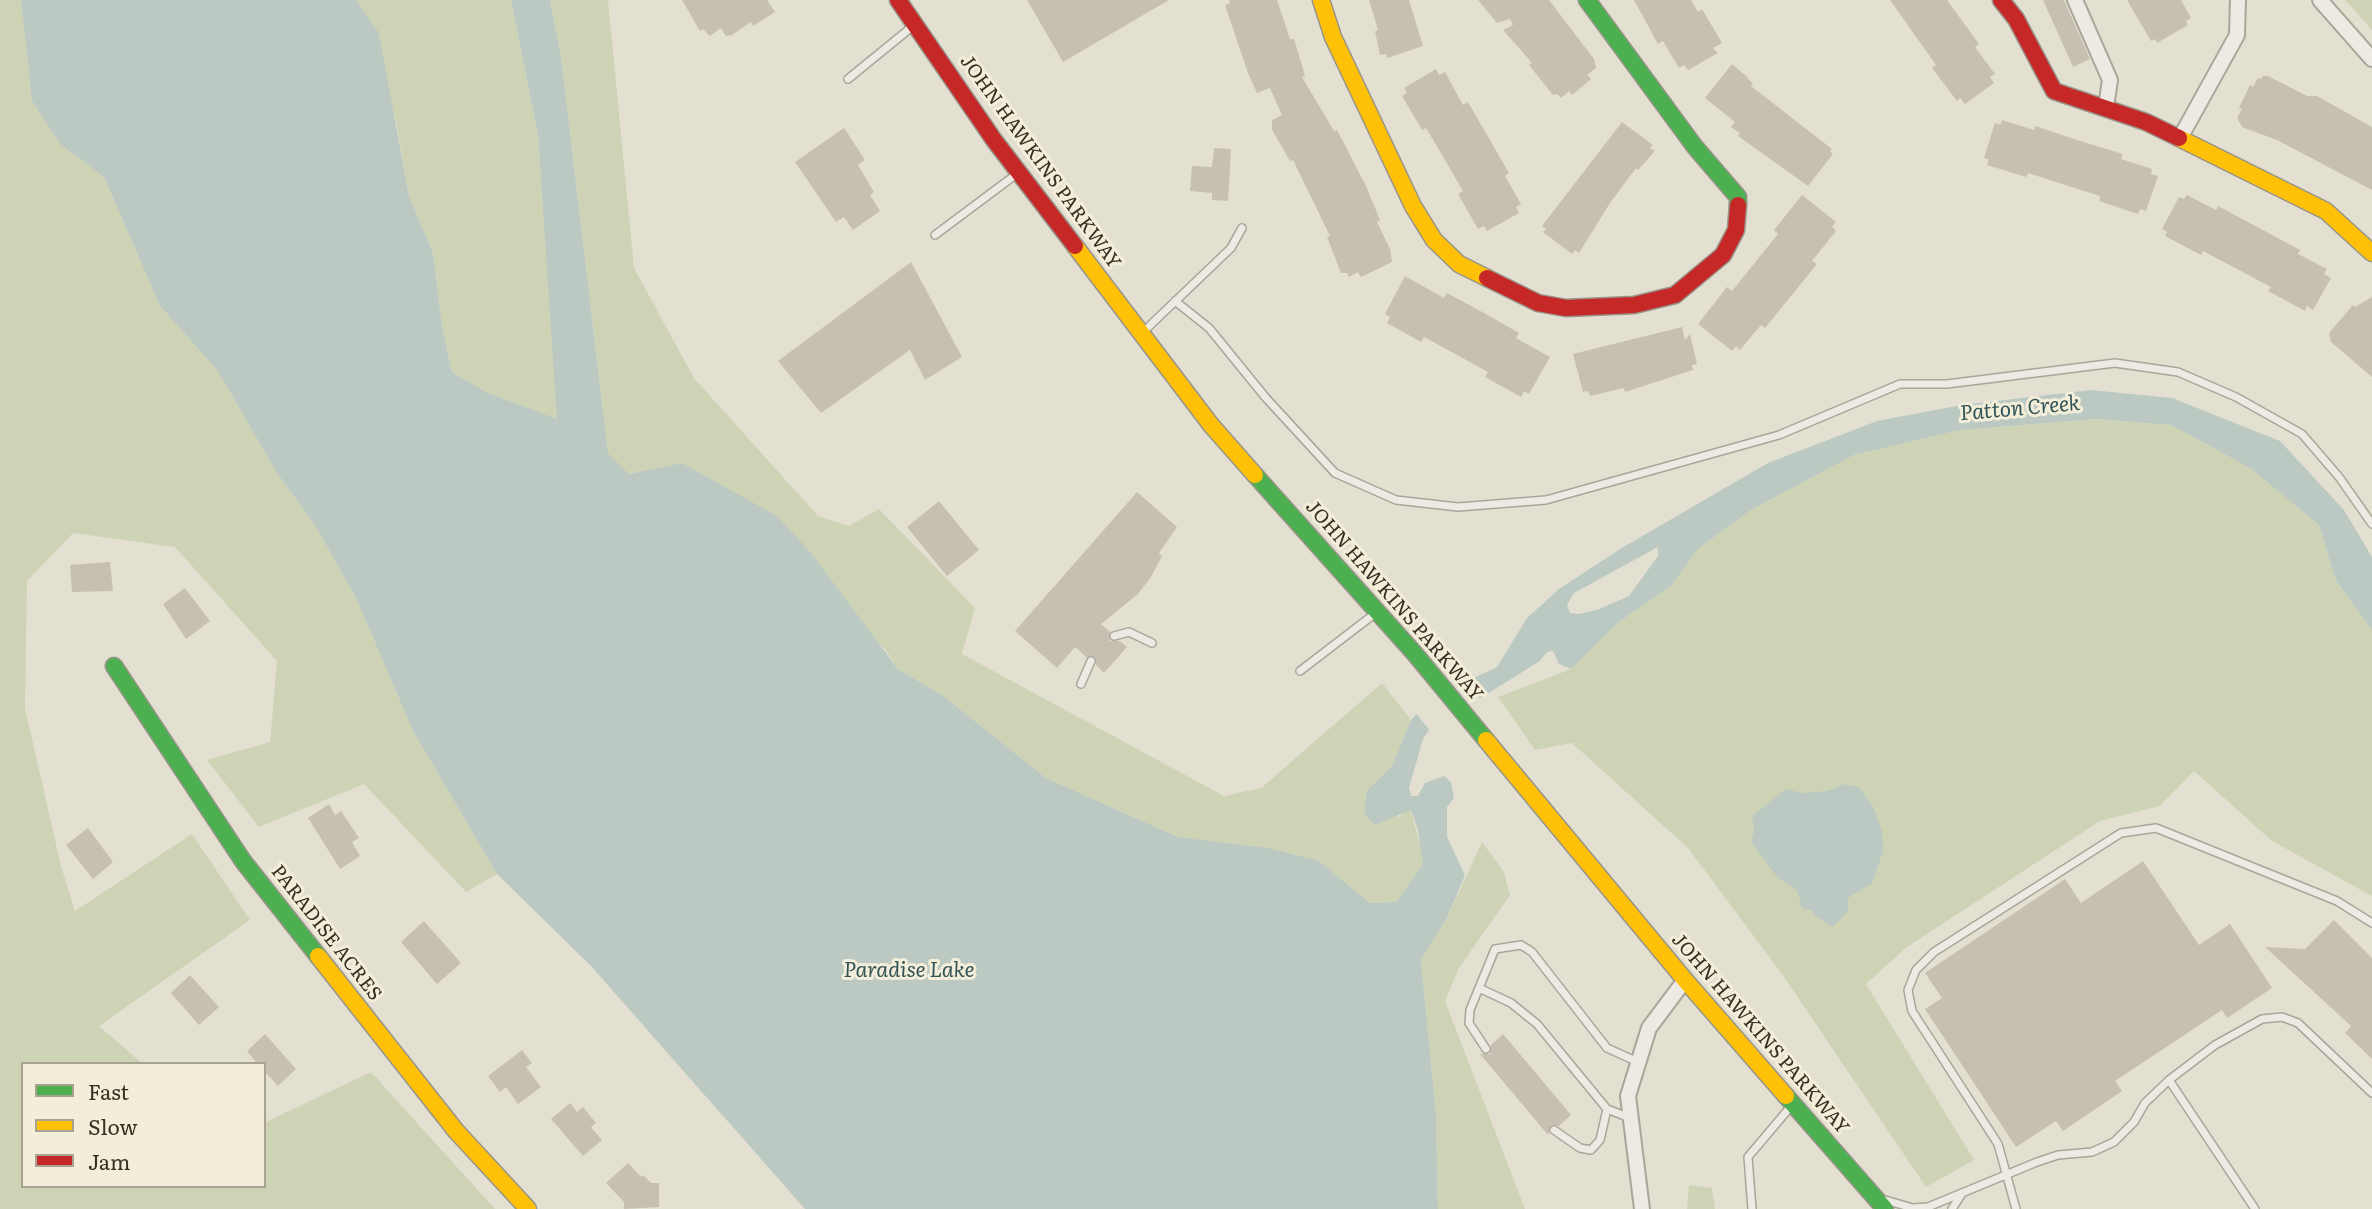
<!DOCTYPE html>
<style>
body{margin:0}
#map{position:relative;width:2372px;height:1209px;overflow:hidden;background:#e3e0d1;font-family:Literata,serif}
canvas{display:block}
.legend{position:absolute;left:21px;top:1062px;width:245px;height:126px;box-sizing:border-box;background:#f3eed9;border:2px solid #a8a290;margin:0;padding:9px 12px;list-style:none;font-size:21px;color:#382f22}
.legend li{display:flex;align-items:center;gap:14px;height:35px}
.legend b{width:35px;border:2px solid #a8a290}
</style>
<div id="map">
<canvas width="2372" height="1209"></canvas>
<ul class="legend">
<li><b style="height:9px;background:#4caf50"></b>Fast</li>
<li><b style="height:9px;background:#ffc107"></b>Slow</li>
<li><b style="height:9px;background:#c62828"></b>Jam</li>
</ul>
</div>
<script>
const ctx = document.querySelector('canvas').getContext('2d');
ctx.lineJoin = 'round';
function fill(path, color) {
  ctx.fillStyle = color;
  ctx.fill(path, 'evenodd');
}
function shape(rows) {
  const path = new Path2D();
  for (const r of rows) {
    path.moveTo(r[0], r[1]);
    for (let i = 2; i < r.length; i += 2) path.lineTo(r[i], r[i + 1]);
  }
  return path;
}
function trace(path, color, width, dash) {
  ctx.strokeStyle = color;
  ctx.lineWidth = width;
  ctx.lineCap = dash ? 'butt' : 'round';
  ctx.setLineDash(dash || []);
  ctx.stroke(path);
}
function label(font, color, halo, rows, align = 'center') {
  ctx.font = font + ' Literata,serif';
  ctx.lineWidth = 6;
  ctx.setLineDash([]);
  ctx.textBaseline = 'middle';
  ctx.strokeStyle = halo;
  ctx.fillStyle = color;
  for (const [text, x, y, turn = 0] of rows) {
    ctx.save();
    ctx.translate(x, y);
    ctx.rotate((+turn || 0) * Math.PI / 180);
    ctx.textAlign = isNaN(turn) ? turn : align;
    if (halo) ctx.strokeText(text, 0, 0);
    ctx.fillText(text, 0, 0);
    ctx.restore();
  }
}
fill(shape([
 [0,0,21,0,32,101,60,144,104,177,160,306,217,370,277,473,316,527,356,598,413,731,497,874,466,892,364,784,259,827,207,760,270,742,277,661,175,547,73,533,27,581,25,708,61,866,75,911,192,834,250,920,99,1026,143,1064,23,1064,23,1186,264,1186,264,1123,371,1072,495,1209,0,1209],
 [356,0,511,0,538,136,558,420,486,392,452,372,442,326,433,253,409,196,396,121],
 [550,0,608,0,634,268,694,378,818,516,849,526,879,509,975,608,962,654,1224,796,1261,788,1382,683,1411,720,1392,766,1367,790,1398,817,1410,809,1422,850,1423,864,1396,902,1370,903,1319,861,1269,848,1178,837,1046,778,942,695,898,669,885,649,682,463,629,474,608,453,561,57],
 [2345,0,2372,0,2372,30],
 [2097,419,2171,425,2250,468,2319,525,2336,581,2372,630,2372,896,2272,841,2194,771,2160,806,2100,821,1907,947,1866,984,1974,1160,1926,1187,1782,974,1688,848,1572,743,1535,750,1498,697,1571,669,1619,622,1671,586,1698,549,1751,510,1854,455,1960,430],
 [1482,842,1504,872,1510,895,1459,968,1445,1001,1525,1209,1438,1209,1436,1115,1421,960,1447,918],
 [1689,1185,1712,1188,1715,1209,1687,1209]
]), '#cfd3b6');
fill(shape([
 [21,0,356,0,379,33,409,196,433,253,442,326,452,372,486,392,557,419,538,136,511,0,550,0,561,57,608,453,629,474,682,463,777,516,811,553,898,669,942,695,1046,778,1178,837,1269,848,1319,861,1370,903,1396,902,1423,864,1418,830,1411,810,1375,825,1364,813,1367,790,1392,766,1411,720,1432,698,1497,667,1527,618,1559,589,1620,549,1768,463,1877,421,1962,405,2091,390,2172,398,2280,441,2344,510,2372,557,2372,630,2336,581,2319,525,2250,468,2171,425,2097,419,1960,430,1854,455,1751,510,1698,549,1671,586,1619,622,1571,669,1559,664,1553,651,1547,652,1540,661,1429,730,1423,739,1409,788,1411,796,1418,796,1425,783,1444,776,1451,782,1454,798,1447,807,1447,837,1465,875,1447,918,1421,960,1436,1115,1438,1209,805,1209,591,966,497,874,413,731,356,598,316,527,277,473,217,370,160,306,104,177,60,144,32,101],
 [1658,547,1658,556,1629,596,1597,610,1579,614,1570,613,1567,605,1574,593],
 [1845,784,1859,787,1874,808,1882,831,1883,851,1872,883,1848,898,1848,911,1833,927,1814,915,1813,911,1802,908,1797,890,1778,878,1751,842,1754,830,1752,816,1786,789,1802,793,1827,791]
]), '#bbc9c2');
fill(shape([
 [1464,680,1481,700,1432,733,1414,711,1430,695]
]), '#e3e0d1');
fill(shape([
 [682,0,767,0,775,12,753,26,751,22,732,35,726,36,721,28,710,36,703,29,700,31],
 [1027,0,1169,0,1063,62],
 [1229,0,1277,0,1290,39,1294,39,1299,55,1305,76,1302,77,1334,131,1337,130,1366,186,1380,220,1377,222,1390,249,1392,262,1361,277,1358,272,1349,277,1347,273,1341,273,1327,237,1330,236,1293,160,1290,161,1272,130,1272,120,1282,115,1270,88,1257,93,1248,73,1225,5,1230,3],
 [1369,0,1409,0,1423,46,1387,58,1386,54,1380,55,1375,31,1378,30],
 [1478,0,1549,0,1594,59,1596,68,1587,75,1591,79,1572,95,1569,91,1561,98,1557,94,1553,95,1529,65,1532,63,1503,30,1513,25,1510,19,1497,23],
 [1634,0,1691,0,1698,12,1702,9,1722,43,1713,48,1718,53,1688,70,1684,65,1679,68,1663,41,1658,44],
 [1890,0,1947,0,1979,44,1975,47,1995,74,1990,77,1994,83,1965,104,1960,98,1957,101,1932,68,1936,65],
 [2043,0,2064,0,2090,59,2073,67],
 [2127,0,2181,0,2191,18,2186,21,2188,25,2157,43,2155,39,2151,41],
 [1732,64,1746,76,1753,84,1751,86,1832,149,1830,151,1833,154,1808,186,1738,136,1740,133,1731,127,1735,122,1705,98],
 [1436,69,1439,75,1445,72,1463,105,1468,102,1509,173,1505,176,1521,204,1516,207,1519,213,1487,231,1484,226,1478,229,1458,194,1463,191,1442,155,1426,128,1422,130,1402,96,1407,93,1404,88],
 [2263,76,2268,76,2307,96,2317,96,2372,127,2372,190,2277,140,2242,127,2237,118,2242,109,2239,108,2250,85,2253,87,2258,78,2261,79],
 [2002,120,2034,130,2035,126,2077,140,2123,154,2121,159,2152,169,2151,174,2158,176,2146,211,2140,209,2138,214,2099,201,2100,196,2059,183,2028,173,2026,177,1987,165,1989,160,1984,158,1995,123,2000,125],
 [1622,122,1653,145,1650,148,1655,151,1638,170,1636,168,1610,203,1579,253,1575,250,1572,254,1543,232,1546,229,1542,226],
 [844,128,865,160,858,165,874,192,870,195,880,211,853,230,844,217,836,222,795,162],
 [1214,148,1231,149,1228,201,1212,200,1212,193,1190,191,1192,166,1212,167],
 [1802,195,1836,222,1832,227,1836,231,1812,261,1817,264,1765,328,1761,325,1740,350,1736,346,1732,351,1698,324,1727,287,1732,291,1761,255,1778,234,1774,230],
 [2187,195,2216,210,2218,206,2300,250,2298,254,2327,269,2324,274,2331,278,2313,310,2307,306,2305,311,2268,291,2271,287,2203,251,2201,255,2165,236,2167,232,2162,229,2179,197,2184,199],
 [911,262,962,357,925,380,910,350,821,413,778,361],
 [1405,276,1444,298,1447,293,1484,313,1519,333,1516,338,1550,357,1529,394,1524,391,1521,397,1485,377,1488,372,1448,350,1424,337,1421,342,1387,323,1390,317,1385,314],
 [2372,297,2372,377,2331,342,2329,333,2353,305,2355,307],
 [1682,327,1685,340,1690,334,1697,364,1692,365,1693,370,1625,392,1624,388,1590,396,1588,391,1583,392,1573,354],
 [1137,492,1177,527,1159,553,1162,556,1151,577,1138,594,1101,624,1110,632,1110,641,1120,641,1127,647,1104,673,1096,665,1095,657,1086,657,1075,647,1057,668,1015,631],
 [939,501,979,550,947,576,907,527],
 [110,562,113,591,72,592,70,565],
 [185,588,210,621,186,639,163,604],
 [329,804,335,815,341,811,359,838,352,842,360,856,340,869,308,818],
 [88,828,113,862,93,879,66,845],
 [2143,861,2199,945,2230,924,2272,988,2227,1018,2222,1010,2115,1081,2122,1091,2063,1131,2056,1121,2016,1147,1925,1009,1942,998,1925,973,2065,879,2081,903],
 [2334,920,2372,958,2372,1059,2345,1033,2351,1026,2265,947,2305,949],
 [424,921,461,963,437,984,401,942],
 [190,975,219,1007,199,1025,171,993],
 [265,1034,296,1069,278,1086,264,1071,264,1064,258,1064,247,1051],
 [1503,1034,1571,1115,1559,1126,1551,1125,1548,1135,1480,1054,1490,1054,1491,1045],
 [522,1050,532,1063,526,1067,541,1087,518,1104,506,1087,500,1092,488,1076],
 [570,1103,577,1112,583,1107,596,1123,591,1127,602,1140,583,1156,551,1119],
 [628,1163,641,1177,643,1175,651,1183,659,1183,659,1207,624,1209,624,1202,606,1183]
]), '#c7c0b2');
const lane = shape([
 [848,79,913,26],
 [935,235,1018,173],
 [1175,301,1209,328,1266,398,1335,473,1396,500,1458,507,1546,500,1779,435,1900,384,1947,384,2115,363,2178,372,2236,397,2302,434,2339,477,2372,524],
 [1142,333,1231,248,1242,228],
 [1114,636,1129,632,1152,643],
 [1300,671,1377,612],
 [1081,684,1091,661],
 [1479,988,1511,1003,1537,1024,1607,1109,1630,1118],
 [1486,1049,1469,1023,1470,1010,1495,949,1521,945,1532,952,1607,1048,1638,1062],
 [2169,1080,2255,1209],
 [1554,1130,1580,1148,1591,1150,1600,1140,1607,1109],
 [1885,1200,1913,1208,1928,1207,2037,1162,2058,1155,2092,1152,2114,1142,2134,1122,2145,1103,2169,1080,2215,1045,2262,1019,2282,1017,2298,1023,2372,1093],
 [1752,1209,1748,1157,1792,1105],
 [1952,1209,1961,1195],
 [2016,1209,1998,1144,1912,1011,1908,990,1916,970,1934,952,2121,833,2156,828,2337,901,2372,923]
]);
const street = shape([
 [2075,0,2110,80,2106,107],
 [2320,0,2372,59],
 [2180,138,2237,35,2238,0],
 [1642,1209,1628,1096,1649,1028,1685,980]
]);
const fast = shape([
 [1587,0,1695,147,1738,197,1738,205],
 [1255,475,1415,654,1486,740],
 [114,666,243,861,318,956],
 [1786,1096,1885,1209]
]);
const slow = shape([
 [1321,0,1333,37,1413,206,1434,240,1459,264,1487,278],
 [2179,138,2326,211,2372,253],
 [1075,246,1211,425,1255,475],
 [1486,740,1685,980,1786,1096],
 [318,956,456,1131,528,1209]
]);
const jam = shape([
 [898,0,994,140,1075,246],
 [2001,0,2016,19,2054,91,2146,122,2179,138],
 [1487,278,1538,303,1566,308,1634,305,1675,295,1723,255,1736,230,1738,205]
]);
trace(lane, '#a9a599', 10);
trace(street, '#a9a599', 18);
trace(fast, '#98948a', 19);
trace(slow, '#98948a', 19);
trace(jam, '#98948a', 19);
trace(lane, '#eceae2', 7);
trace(street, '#eceae2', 14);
trace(fast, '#4caf50', 16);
trace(slow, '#ffc107', 16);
trace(jam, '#c62828', 16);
label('19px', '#382f22', '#f3eed9', [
 ["JOHN HAWKINS PARKWAY",1040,162,54],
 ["JOHN HAWKINS PARKWAY",1394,601,49],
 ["PARADISE ACRES",326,933,52],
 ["JOHN HAWKINS PARKWAY",1760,1034,49]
]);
label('italic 21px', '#335456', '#f3eed9', [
 ["Patton Creek",2020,409,-5],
 ["Paradise Lake",909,971]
]);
</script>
